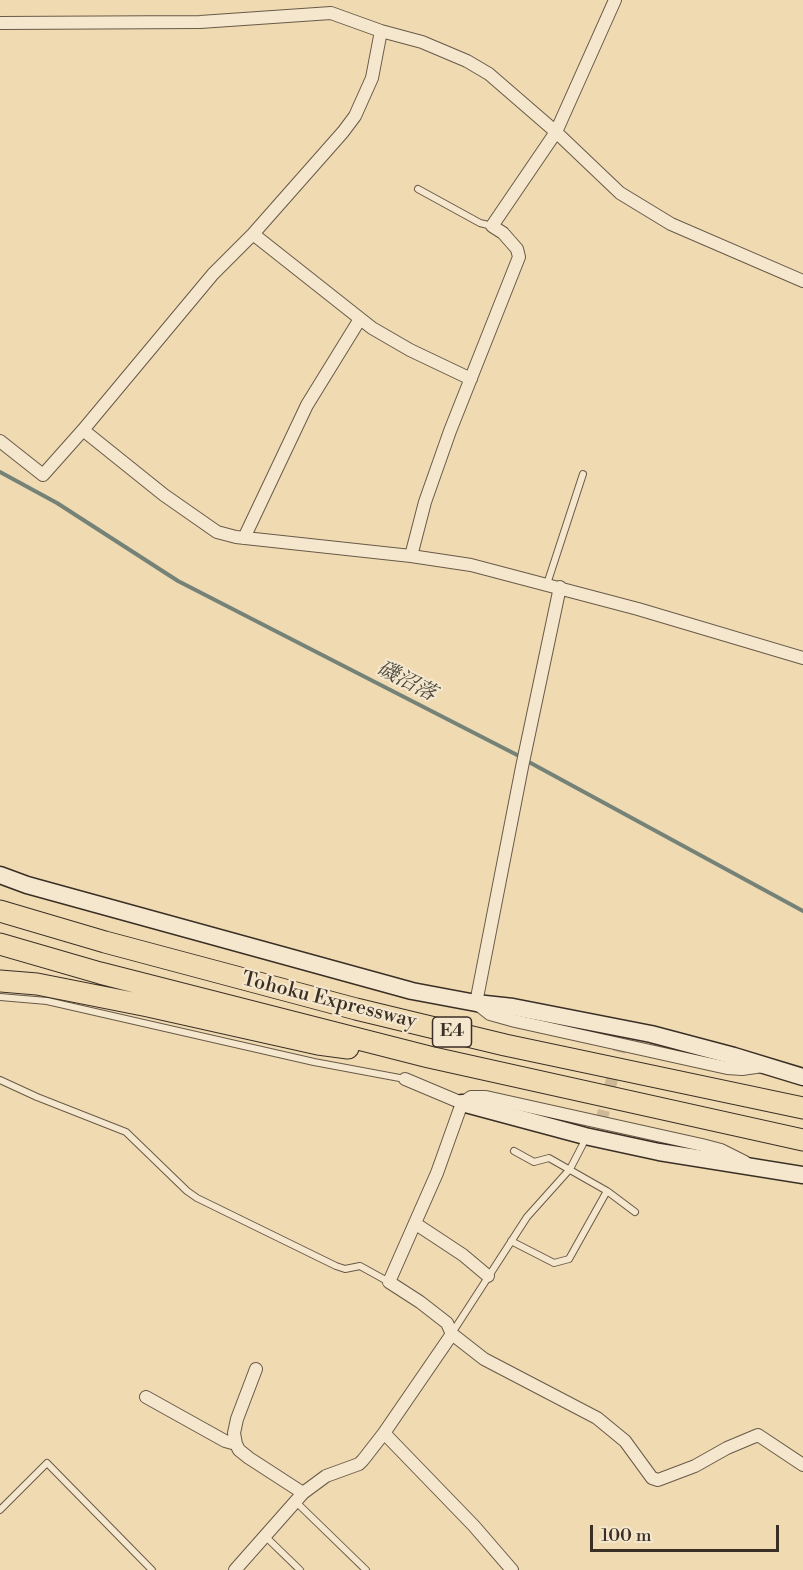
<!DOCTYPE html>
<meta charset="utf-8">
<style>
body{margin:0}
#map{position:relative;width:803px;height:1570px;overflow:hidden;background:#f0dab2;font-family:"Libre Bodoni",serif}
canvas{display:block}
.scale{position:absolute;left:590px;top:1525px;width:189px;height:27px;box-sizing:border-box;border:3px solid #3a2f25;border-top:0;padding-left:8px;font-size:18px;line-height:21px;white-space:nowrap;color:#3a2f25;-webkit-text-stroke:4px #f5e7cd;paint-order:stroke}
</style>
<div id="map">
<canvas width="803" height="1570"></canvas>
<div class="scale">100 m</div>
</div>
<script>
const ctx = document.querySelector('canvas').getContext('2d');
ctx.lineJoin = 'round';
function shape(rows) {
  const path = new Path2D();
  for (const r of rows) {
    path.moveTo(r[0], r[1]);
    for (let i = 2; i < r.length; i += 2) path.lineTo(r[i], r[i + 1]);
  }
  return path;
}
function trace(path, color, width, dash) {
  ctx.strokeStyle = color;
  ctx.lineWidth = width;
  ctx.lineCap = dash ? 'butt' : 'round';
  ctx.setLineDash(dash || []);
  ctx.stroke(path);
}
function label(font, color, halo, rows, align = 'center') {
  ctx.font = font + ' "Libre Bodoni","Noto Serif JP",serif';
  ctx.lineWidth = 4.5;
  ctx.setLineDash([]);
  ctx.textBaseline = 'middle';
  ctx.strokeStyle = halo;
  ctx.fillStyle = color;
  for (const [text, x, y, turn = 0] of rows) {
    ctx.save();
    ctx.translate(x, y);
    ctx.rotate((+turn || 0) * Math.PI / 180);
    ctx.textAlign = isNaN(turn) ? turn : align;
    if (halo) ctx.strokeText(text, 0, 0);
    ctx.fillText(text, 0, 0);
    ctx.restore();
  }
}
trace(shape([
 [0,472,57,503,178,581,521,757],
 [527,761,803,911]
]), '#748278', 4);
trace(shape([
 [601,1122,621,1044]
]), '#ccb896', 12, [12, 6]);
const lane = shape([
 [418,189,480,223,492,226],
 [547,584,583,474],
 [0,997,47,1001,314,1062,405,1079],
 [0,1080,37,1097,126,1132,187,1191,197,1198,336,1266,345,1269,360,1266,389,1282],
 [514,1151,534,1162,549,1158,607,1191,635,1212],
 [511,1241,554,1263,569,1259,607,1191],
 [452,1333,527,1217,570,1169,583,1144,584,1137],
 [296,1502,366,1570],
 [0,1510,47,1463,152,1570],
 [266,1537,300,1570]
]);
const street = shape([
 [0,23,200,22,331,13,381,31,422,42,467,61,489,74,556,132,620,193,671,224,803,281],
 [253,234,372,328,410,350,471,379],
 [83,430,164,495,217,532,236,537,411,556,471,565,638,609,803,658],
 [0,441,43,475,83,430,213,274,253,234,343,132,355,116,372,78,381,31],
 [244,538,307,405,360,319],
 [411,556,425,502,450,431,519,257,517,249,503,233,492,226,556,132,615,0],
 [560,587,522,767,476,1003,490,1014,515,1021,727,1068,742,1069,763,1066],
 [405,1079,462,1103],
 [745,1162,721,1150,702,1145,486,1097,471,1097,462,1103,437,1173,389,1282,420,1302,447,1323,452,1334,484,1359,597,1418,625,1441,652,1478,658,1480,695,1466,727,1448,758,1435,803,1465],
 [416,1224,463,1255,488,1276],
 [256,1369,237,1419,234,1433,236,1444,239,1450,249,1458,303,1493],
 [146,1397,225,1441,236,1444],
 [384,1433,474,1526,512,1570],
 [235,1570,303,1493,326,1476,359,1464,363,1460,384,1433,452,1334]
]);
const secondary = shape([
 [0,875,27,885,412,991,476,1003,513,1007,651,1034,734,1056,803,1077],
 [462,1103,585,1136,659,1152,803,1175]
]);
const highway = shape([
 [0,911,105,942,356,1009,505,1045,803,1108],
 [0,944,100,973,429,1057,803,1140],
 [0,981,37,984,148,1006,318,1044,348,1048]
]);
trace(lane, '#685a48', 8);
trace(street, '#685a48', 14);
trace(secondary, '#3a2f25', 19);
trace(highway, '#3a2f25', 23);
trace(lane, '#f5e7cd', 6);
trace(street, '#f5e7cd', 12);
trace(secondary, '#f5e7cd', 16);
trace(highway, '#f0dab2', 21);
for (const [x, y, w] of [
 [452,1032,39]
]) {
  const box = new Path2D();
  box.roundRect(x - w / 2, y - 15, w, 30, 4.5);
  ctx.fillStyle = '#f5e7cd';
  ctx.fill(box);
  trace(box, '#3a2f25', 1.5);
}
label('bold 18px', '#3a2f25', null, [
 ["E4",452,1032]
]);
label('20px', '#3a2f25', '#f5e7cd', [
 ["Tohoku Expressway",329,1001,14]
]);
label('italic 21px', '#4d4b41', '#f5e7cd', [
 ["磯沼落",406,682,27]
]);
</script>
